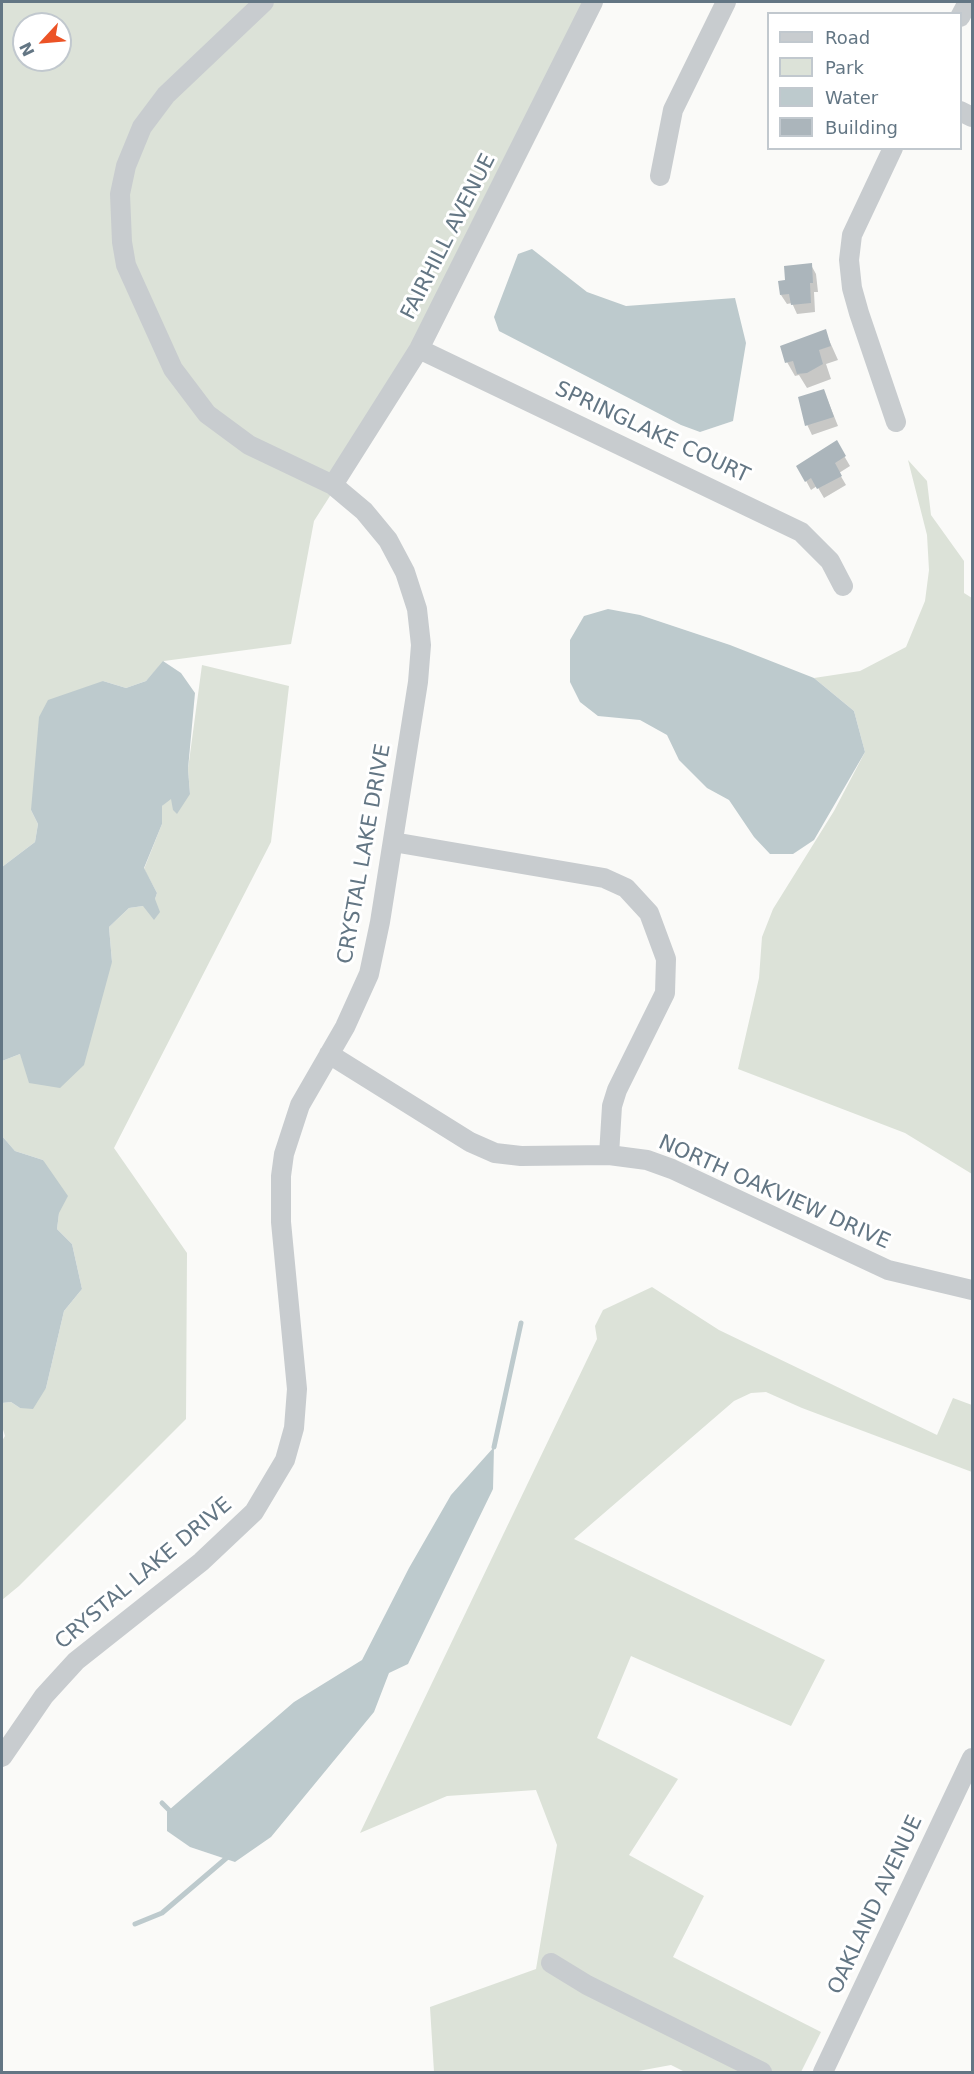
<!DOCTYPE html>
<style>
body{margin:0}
#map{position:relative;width:974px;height:2074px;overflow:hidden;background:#fafaf8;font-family:"DejaVu Sans",sans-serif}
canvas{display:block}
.frame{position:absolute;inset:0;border:3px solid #637684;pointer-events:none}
.legend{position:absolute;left:767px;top:12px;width:195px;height:138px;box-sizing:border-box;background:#fff;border:2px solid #c1c8ce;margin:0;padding:8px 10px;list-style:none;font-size:18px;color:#637684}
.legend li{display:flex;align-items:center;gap:12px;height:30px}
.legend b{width:30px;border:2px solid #c1c8ce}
.north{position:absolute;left:12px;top:12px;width:60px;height:60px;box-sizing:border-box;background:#fff;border:2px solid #c1c8ce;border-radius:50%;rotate:244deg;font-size:16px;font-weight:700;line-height:24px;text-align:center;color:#637684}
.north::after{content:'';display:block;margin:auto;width:21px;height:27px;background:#ec5326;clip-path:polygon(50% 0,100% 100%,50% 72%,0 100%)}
</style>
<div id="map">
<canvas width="974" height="2074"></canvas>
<div class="frame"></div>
<ul class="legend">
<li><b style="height:8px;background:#c8cccf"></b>Road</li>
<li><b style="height:16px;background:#dce2d8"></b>Park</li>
<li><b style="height:16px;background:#bdcacd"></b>Water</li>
<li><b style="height:16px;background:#abb5bb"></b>Building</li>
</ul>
<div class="north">N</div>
</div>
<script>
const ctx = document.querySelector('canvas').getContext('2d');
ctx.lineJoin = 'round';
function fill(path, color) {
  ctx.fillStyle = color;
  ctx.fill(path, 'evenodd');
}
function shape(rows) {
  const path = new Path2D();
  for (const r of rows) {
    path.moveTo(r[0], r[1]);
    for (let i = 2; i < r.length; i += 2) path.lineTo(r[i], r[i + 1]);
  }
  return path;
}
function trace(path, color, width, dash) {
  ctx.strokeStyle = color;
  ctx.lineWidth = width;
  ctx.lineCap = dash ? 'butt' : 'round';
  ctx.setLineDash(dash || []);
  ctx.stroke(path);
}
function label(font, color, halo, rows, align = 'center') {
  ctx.font = font + ' "DejaVu Sans",sans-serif';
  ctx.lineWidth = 6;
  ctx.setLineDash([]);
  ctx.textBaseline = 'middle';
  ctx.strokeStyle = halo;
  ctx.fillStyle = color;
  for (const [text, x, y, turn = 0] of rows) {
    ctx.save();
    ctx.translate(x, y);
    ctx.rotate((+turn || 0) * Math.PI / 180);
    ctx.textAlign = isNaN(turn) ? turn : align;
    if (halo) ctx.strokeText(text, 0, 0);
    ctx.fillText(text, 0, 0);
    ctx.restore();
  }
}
fill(shape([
 [2,2,603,2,501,196,444,317,314,521,291,644,164,661,146,681,126,688,103,681,31,810,38,824,35,842,2,867],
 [24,24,60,24,60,60,24,60],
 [908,460,927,481,931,515,964,561,964,593,972,598,972,1174,905,1133,738,1069,759,978,762,937,773,909,834,811,865,752,854,711,814,678,860,671,906,647,925,601,929,570,927,535],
 [202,665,289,686,271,842,114,1148,187,1253,186,1419,19,1586,2,1600,2,1441,5,1436,2,1426,2,1403,11,1402,20,1408,46,1388,64,1311,82,1289,72,1244,57,1229,59,1213,43,1160,15,1151,2,1136,2,1061,20,1054,112,962,109,927,129,908,143,906,155,899,157,893,144,869,162,824,162,806,168,799,190,794,188,769],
 [652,1287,719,1330,937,1435,953,1398,972,1405,972,1472,802,1408,766,1392,751,1393,734,1401,574,1539,825,1660,791,1726,631,1656,597,1738,678,1779,629,1855,704,1896,673,1957,821,2032,801,2072,685,2072,671,2065,633,2072,434,2072,430,2007,536,1969,557,1845,536,1790,447,1796,360,1833,597,1339,595,1326,603,1310]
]), '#dce2d8');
fill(shape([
 [532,249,587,292,626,306,735,298,746,343,733,421,700,432,681,425,499,331,494,317,518,254],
 [608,609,640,615,730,645,814,678,854,711,865,752,814,840,793,854,770,854,754,837,729,800,707,788,679,760,667,735,640,720,598,716,580,702,570,682,570,640,584,616],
 [163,661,181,673,195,693,188,769,190,794,177,814,173,810,171,799,162,806,162,824,144,868,157,893,155,899,160,912,154,920,143,906,129,908,109,927,112,962,84,1065,60,1088,29,1083,20,1054,2,1061,2,867,35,842,38,824,31,810,39,717,48,700,103,681,126,688,146,681],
 [2,1136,15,1151,43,1160,68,1196,59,1213,57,1229,72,1244,82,1289,64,1311,46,1388,33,1409,20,1408,11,1402,2,1403],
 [494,1447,493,1489,408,1664,389,1673,374,1712,271,1837,235,1862,190,1847,167,1831,167,1812,169,1810,294,1702,362,1660,409,1568,451,1495]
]), '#bdcacd');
fill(shape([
 [811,265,816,274,818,292,814,292,815,312,797,314,792,303,787,304,781,295,787,282],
 [825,331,838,360,826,364,831,379,807,388,799,375,795,376,787,362],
 [824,391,838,426,812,435,803,416],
 [836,442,850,466,839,473,846,485,824,498,817,486,811,490,798,466]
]), '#0003');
trace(shape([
 [494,1447,521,1323],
 [162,1803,169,1810],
 [135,1924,162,1913,230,1855]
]), '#bdcacd', 5);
fill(shape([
 [812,263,813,283,810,283,811,303,791,305,789,294,780,295,778,281,785,280,784,266],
 [826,329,831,346,819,350,823,364,807,373,797,374,793,361,785,363,780,346],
 [824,389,834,417,805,426,798,397],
 [837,440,846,456,835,463,842,476,817,489,811,478,805,482,796,466]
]), '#abb5bb');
trace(shape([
 [960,17,968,2],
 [960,111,972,117],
 [893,148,852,235,849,260,852,288,859,313,896,422],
 [660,176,673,110,726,2],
 [419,349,801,532,830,561,843,586],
 [333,485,419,349,593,2],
 [393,842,604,878,626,888,649,913,666,959,665,993,617,1090,612,1106,609,1155],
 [329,1054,470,1142,495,1153,521,1156,609,1155,647,1160,672,1169,888,1270,972,1290],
 [2,1757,44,1696,76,1661,201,1562,254,1512,285,1460,294,1428,297,1389,281,1222,281,1176,284,1154,300,1105,345,1027,369,974,380,922,418,682,421,645,417,609,405,572,388,540,364,511,333,485,249,445,207,414,173,369,126,265,122,242,120,194,126,166,142,127,166,95,264,2],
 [551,1963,587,1985,762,2072],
 [823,2072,972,1758]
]), '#c8cccf', 20);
label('21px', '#637684', '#fff', [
 ["FAIRHILL AVENUE",449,237,-63],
 ["SPRINGLAKE COURT",652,433,25],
 ["CRYSTAL LAKE DRIVE",365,854,-80],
 ["NORTH OAKVIEW DRIVE",774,1193,24],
 ["CRYSTAL LAKE DRIVE",144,1574,-40],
 ["OAKLAND AVENUE",876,1905,-65]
]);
</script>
